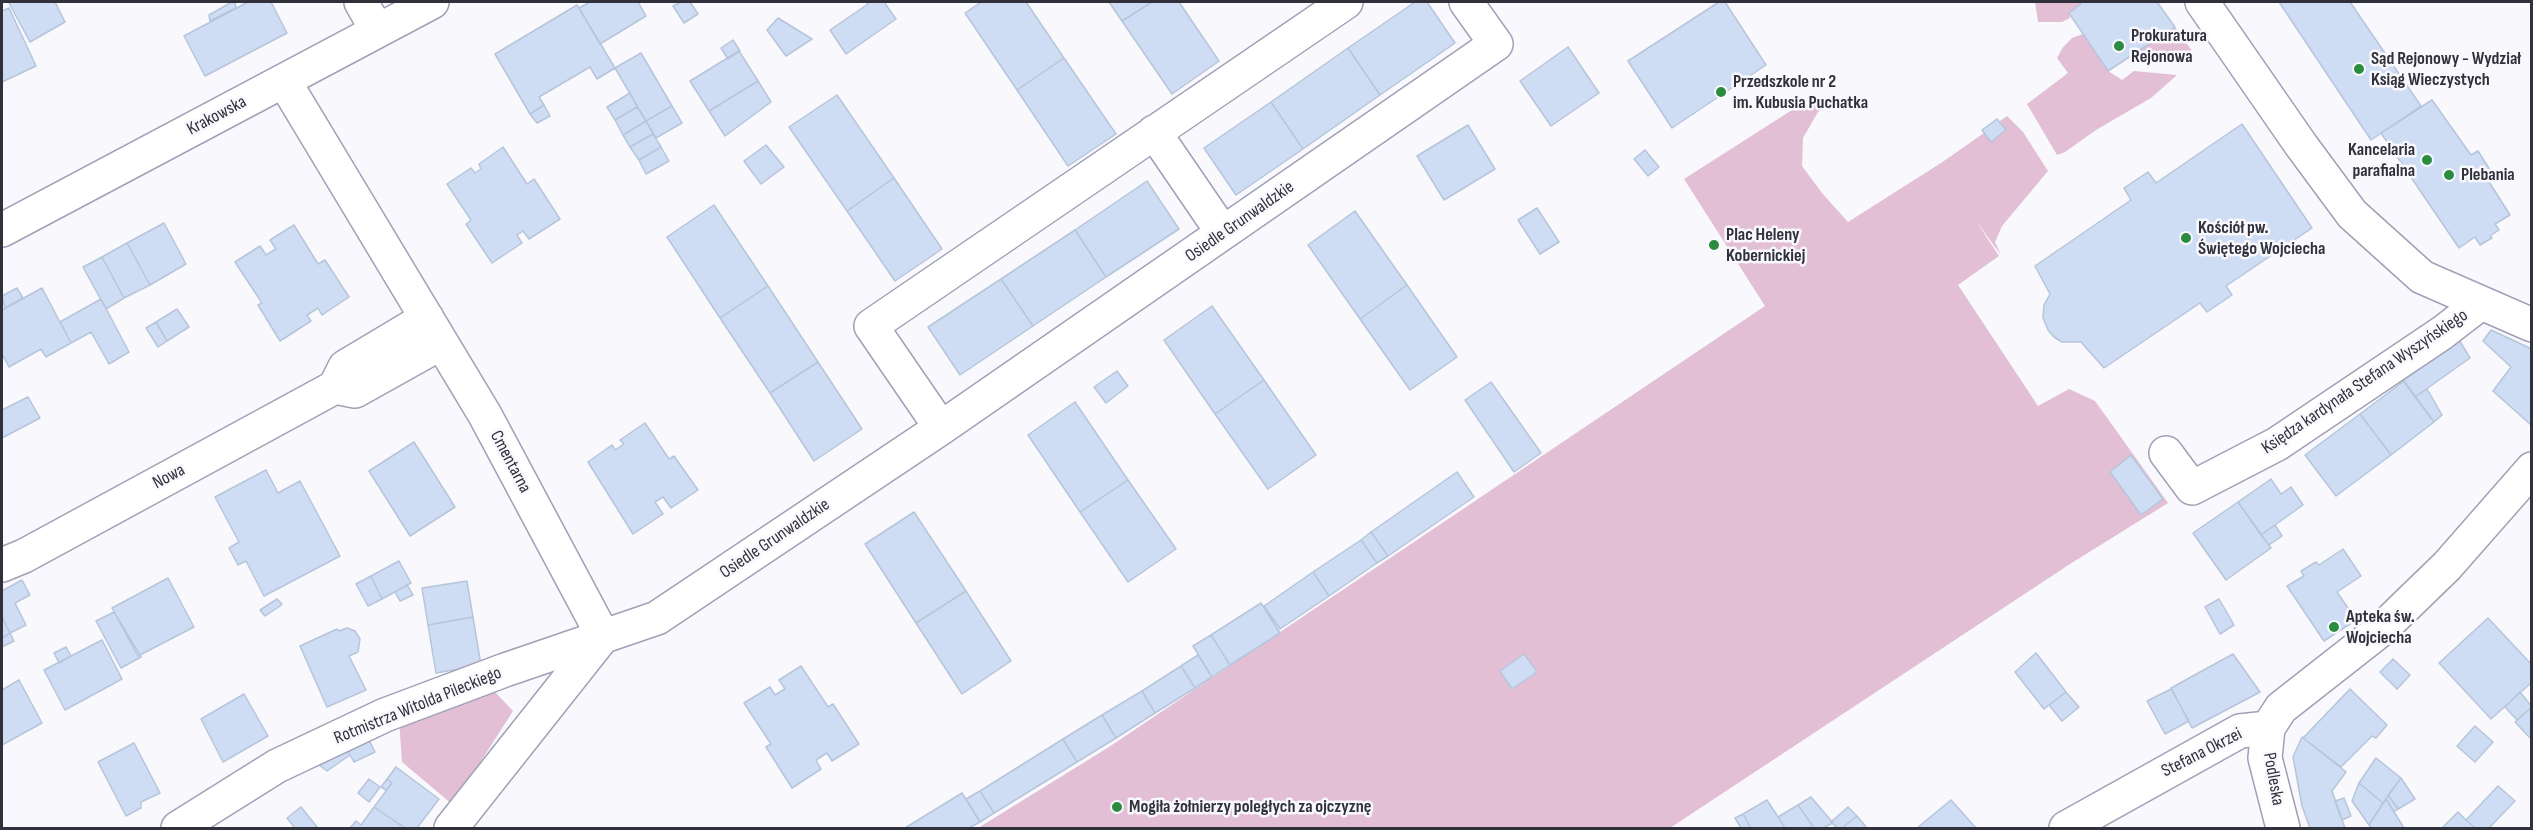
<!DOCTYPE html>
<meta charset="utf-8">
<style>
body{margin:0}
#map{position:relative;width:2533px;height:830px;overflow:hidden;background:#f8f8fd;font-family:"Sofia Sans Condensed",sans-serif}
canvas{display:block}
.frame{position:absolute;inset:0;border:3px solid #31313b;pointer-events:none}
</style>
<div id="map">
<canvas width="2533" height="830"></canvas>
<div class="frame"></div>
</div>
<script>
const ctx = document.querySelector('canvas').getContext('2d');
ctx.lineJoin = 'round';
function fill(path, color) {
  ctx.fillStyle = color;
  ctx.fill(path, 'evenodd');
}
function shape(rows) {
  const path = new Path2D();
  for (const r of rows) {
    path.moveTo(r[0], r[1]);
    for (let i = 2; i < r.length; i += 2) path.lineTo(r[i], r[i + 1]);
  }
  return path;
}
function trace(path, color, width, dash) {
  ctx.strokeStyle = color;
  ctx.lineWidth = width;
  ctx.lineCap = dash ? 'butt' : 'round';
  ctx.setLineDash(dash || []);
  ctx.stroke(path);
}
function label(font, color, halo, rows, align = 'center') {
  ctx.font = font + ' "Sofia Sans Condensed",sans-serif';
  ctx.lineWidth = 5;
  ctx.setLineDash([]);
  ctx.textBaseline = 'middle';
  ctx.strokeStyle = halo;
  ctx.fillStyle = color;
  for (const [text, x, y, turn = 0] of rows) {
    ctx.save();
    ctx.translate(x, y);
    ctx.rotate((+turn || 0) * Math.PI / 180);
    ctx.textAlign = isNaN(turn) ? turn : align;
    if (halo) ctx.strokeText(text, 0, 0);
    ctx.fillText(text, 0, 0);
    ctx.restore();
  }
}
fill(shape([
 [2035,2,2080,2,2081,4,2069,13,2070,18,2062,22,2038,22],
 [2175,27,2192,51,2190,55,2129,58],
 [2083,34,2108,71,2122,80,2134,71,2177,75,2151,98,2096,130,2065,152,2057,155,2027,104,2068,73,2057,58,2063,47,2072,38],
 [1814,96,1834,101,1818,112,1803,138,1802,166,1822,193,1848,222,1941,163,1984,133,1991,141,2005,131,2000,121,2007,116,2023,132,2048,171,2002,226,1995,242,2001,255,1976,221,1999,256,1958,285,2038,406,2069,389,2095,401,2168,503,2070,564,1670,828,978,828,1109,747,1765,306,1684,179],
 [494,691,513,711,453,805,402,762,399,719]
]), '#e2bfd4');
const building = shape([
 [11,2,55,2,65,22,30,42,9,3,11,2],
 [232,2,235,3,236,8,210,21,209,15,232,2],
 [248,2,271,2,287,33,205,76,184,36,248,2],
 [590,2,638,2,646,16,600,44,579,8,590,2],
 [681,2,690,2,698,14,684,23,673,6,681,2],
 [866,2,884,2,896,19,846,54,830,30,868,4,866,2],
 [981,2,1026,2,1064,58,1017,90,965,13,981,2],
 [1109,2,1152,2,1122,21,1109,2],
 [1152,2,1179,2,1219,61,1172,94,1122,21,1152,2],
 [1415,2,1427,2,1455,43,1380,95,1348,48,1415,2],
 [1719,2,1725,2,1766,65,1672,128,1628,61,1719,2],
 [2080,2,2157,2,2175,27,2108,71,2069,13,2081,4,2080,2],
 [2279,2,2350,2,2421,106,2371,140,2279,2],
 [577,5,615,68,597,79,590,67,539,97,544,105,530,114,495,54,577,5],
 [9,8,36,66,2,82,2,11,9,8],
 [778,18,812,39,786,56,767,30,778,18],
 [733,40,740,51,728,59,721,48,733,40],
 [1568,47,1599,93,1551,126,1520,81,1568,47],
 [1348,48,1380,95,1303,149,1271,102,1348,48],
 [739,51,758,81,709,111,690,81,739,51],
 [641,53,672,106,646,121,615,68,641,53],
 [1064,58,1116,134,1068,166,1017,90,1064,58],
 [758,81,771,102,725,136,709,111,758,81],
 [630,93,637,107,615,120,607,107,630,93],
 [837,95,894,178,847,211,789,127,837,95],
 [2432,100,2471,155,2478,151,2492,173,2486,177,2510,215,2495,224,2499,230,2490,236,2492,238,2480,245,2475,237,2459,248,2381,133,2432,100],
 [1271,102,1303,149,1236,195,1204,148,1271,102],
 [544,105,550,116,537,123,530,114,544,105],
 [672,106,682,123,656,138,646,121,672,106],
 [637,107,646,121,623,135,615,120,637,107],
 [1997,119,2006,130,1991,142,1982,130,1997,119],
 [646,121,653,134,630,147,623,135,646,121],
 [2242,124,2312,228,2226,286,2232,295,2207,312,2200,303,2104,368,2081,342,2062,342,2054,337,2048,330,2043,318,2044,305,2050,294,2035,266,2131,200,2124,188,2148,172,2156,183,2242,124],
 [1468,125,1495,169,1444,200,1417,156,1468,125],
 [653,134,661,147,639,160,630,147,653,134],
 [766,145,784,167,761,184,744,161,766,145],
 [503,147,527,184,534,179,560,219,529,239,523,231,517,235,522,243,492,263,466,224,471,220,447,184,471,168,475,173,481,169,479,164,503,147],
 [661,147,669,161,646,174,639,160,661,147],
 [1645,150,1659,167,1648,176,1634,159,1645,150],
 [894,178,942,249,895,281,847,211,894,178],
 [1147,181,1179,229,1106,277,1075,230,1147,181],
 [714,205,768,286,720,318,667,237,714,205],
 [1537,208,1559,242,1540,254,1518,220,1537,208],
 [1355,211,1407,285,1360,319,1308,245,1355,211],
 [164,223,186,264,150,285,127,243,164,223],
 [294,225,318,264,325,260,349,297,322,315,318,308,307,315,311,321,280,341,258,305,262,303,235,262,260,246,266,255,276,249,270,240,294,225],
 [1075,230,1106,277,1033,326,1001,279,1075,230],
 [127,243,150,285,124,298,102,257,127,243],
 [102,257,124,298,106,309,83,267,102,257],
 [1001,279,1033,326,960,375,928,327,1001,279],
 [1407,285,1457,357,1410,390,1360,319,1407,285],
 [768,286,818,362,770,393,720,318,768,286],
 [17,288,23,298,5,308,2,296,17,288],
 [42,288,71,343,46,357,41,349,9,367,2,354,2,310,42,288],
 [101,299,129,352,109,364,91,332,71,343,60,322,101,299],
 [1212,306,1264,380,1215,414,1164,340,1212,306],
 [177,309,189,327,167,341,156,322,177,309],
 [156,322,167,341,158,347,146,328,156,322],
 [2491,330,2532,349,2531,425,2493,391,2511,367,2483,341,2491,330],
 [2458,338,2470,358,2415,397,2402,379,2458,338],
 [818,362,862,429,814,461,770,393,818,362],
 [1117,371,1128,386,1106,403,1094,387,1117,371],
 [1264,380,1316,455,1268,489,1215,414,1264,380],
 [2404,381,2434,422,2391,455,2360,414,2404,381],
 [1491,382,1541,453,1514,472,1465,400,1491,382],
 [2427,389,2442,415,2434,422,2415,397,2427,389],
 [28,397,40,418,2,438,2,410,28,397],
 [1075,402,1128,480,1080,512,1028,435,1075,402],
 [2360,414,2391,455,2336,496,2305,455,2360,414],
 [645,423,669,459,674,456,698,490,671,508,663,497,655,502,663,514,633,534,588,462,612,445,615,450,624,444,620,440,645,423],
 [414,442,455,507,410,536,369,471,414,442],
 [2131,455,2163,499,2141,515,2110,472,2131,455],
 [266,470,278,493,300,481,340,556,264,596,246,561,238,565,229,548,239,542,215,497,266,470],
 [1457,472,1474,497,1388,556,1371,532,1457,472],
 [2271,479,2281,494,2291,487,2303,505,2261,535,2238,502,2271,479],
 [1128,480,1176,549,1128,582,1080,512,1128,480],
 [2238,502,2271,548,2226,580,2193,533,2238,502],
 [914,512,966,591,916,623,865,544,914,512],
 [2275,525,2282,536,2269,545,2261,535,2275,525],
 [1371,532,1388,556,1377,563,1361,540,1371,532],
 [1361,540,1377,563,1329,596,1313,572,1361,540],
 [2343,549,2361,576,2337,592,2356,620,2324,641,2287,586,2304,576,2301,571,2316,562,2319,565,2343,549],
 [399,561,411,583,382,599,371,576,399,561],
 [1313,572,1329,596,1280,629,1264,606,1313,572],
 [371,576,382,599,368,606,356,584,371,576],
 [168,578,194,627,138,656,112,608,168,578],
 [22,580,30,595,15,603,26,625,10,633,2,617,2,591,22,580],
 [467,581,473,617,428,625,422,588,467,581],
 [407,585,413,595,400,601,395,592,407,585],
 [966,591,1011,661,962,694,916,623,966,591],
 [277,599,282,604,280,606,265,616,260,610,277,599],
 [2219,599,2234,625,2220,634,2205,607,2219,599],
 [1261,603,1280,633,1230,665,1211,635,1261,603],
 [114,612,141,657,121,668,96,621,114,612],
 [2,617,10,633,2,638,2,617],
 [473,617,481,665,436,673,428,625,473,617],
 [2488,618,2532,665,2532,682,2491,719,2439,663,2488,618],
 [347,628,355,631,360,639,358,652,349,656,366,690,327,707,300,646,337,629,339,631,347,628],
 [10,633,14,641,2,647,2,638,10,633],
 [1211,635,1230,665,1212,677,1193,646,1211,635],
 [102,640,122,679,65,710,44,670,102,640],
 [66,647,71,656,59,663,54,653,66,647],
 [2036,653,2066,692,2044,709,2015,672,2036,653],
 [1524,654,1537,672,1512,689,1500,671,1524,654],
 [2233,654,2260,692,2192,728,2171,688,2233,654],
 [1198,655,1212,677,1195,688,1181,666,1198,655],
 [2393,659,2410,675,2397,689,2380,672,2393,659],
 [801,666,828,707,833,704,859,744,832,761,827,753,816,760,821,769,792,788,766,747,771,744,744,703,770,687,775,695,785,689,779,680,801,666],
 [1181,666,1195,688,1155,713,1142,691,1181,666],
 [19,680,42,723,2,745,2,690,19,680],
 [2171,689,2189,721,2165,734,2147,701,2171,689],
 [2350,689,2387,725,2376,738,2372,736,2341,767,2303,738,2350,689],
 [1142,691,1155,713,1116,738,1102,715,1142,691],
 [2066,692,2079,707,2062,721,2049,705,2066,692],
 [2520,692,2532,707,2517,720,2505,707,2520,692],
 [244,694,268,736,223,762,201,719,244,694],
 [2532,707,2532,740,2515,722,2532,707],
 [1102,715,1116,738,1077,762,1063,739,1102,715],
 [2475,726,2493,742,2475,762,2457,746,2475,726],
 [367,736,375,752,354,762,345,746,367,736],
 [2302,737,2346,772,2332,791,2345,828,2310,828,2302,806,2293,757,2302,737],
 [1063,739,1077,762,994,813,980,791,1063,739],
 [134,743,160,793,141,802,141,808,126,816,98,762,134,743],
 [345,746,350,755,327,771,314,761,345,746],
 [2376,758,2401,778,2383,803,2359,783,2376,758],
 [396,767,439,799,417,828,405,828,374,807,392,783,387,779,396,767],
 [2401,778,2415,799,2398,809,2388,795,2401,778],
 [369,779,380,787,369,802,358,793,369,779],
 [387,779,392,783,386,790,381,787,387,779],
 [2359,783,2383,803,2369,825,2352,801,2359,783],
 [2498,786,2515,801,2489,828,2475,828,2466,820,2498,786],
 [980,791,994,813,980,822,966,799,980,791],
 [962,793,980,822,969,828,905,828,962,793],
 [2388,795,2398,809,2394,812,2386,799,2388,795],
 [1811,797,1833,823,1823,828,1814,828,1798,805,1811,797],
 [2344,798,2351,816,2342,820,2335,801,2344,798],
 [2386,799,2394,812,2404,828,2371,828,2369,825,2386,799],
 [1767,800,1778,817,1785,828,1751,828,1743,814,1767,800],
 [1951,800,1976,828,1917,828,1951,800],
 [1798,805,1814,828,1785,828,1778,817,1798,805],
 [301,807,317,827,315,828,295,828,287,818,301,807],
 [374,807,405,828,350,828,356,821,361,825,374,807],
 [1848,807,1857,816,1842,828,1837,828,1831,822,1848,807],
 [2458,812,2466,820,2475,828,2442,828,2458,812],
 [1743,814,1751,828,1741,828,1735,818,1743,814],
 [1857,816,1867,828,1842,828,1857,816]
]);
fill(building, '#ceddf3');
trace(building, '#b7c5db', 1.5);
const minor = shape([
 [361,2,377,30],
 [2202,2,2301,145,2352,214,2422,277,2532,325],
 [284,81,485,415,603,636],
 [1154,132,1223,233],
 [335,387,355,391,441,343],
 [941,428,871,326,1346,2],
 [2166,453,2192,488,2277,444,2442,333,2481,303],
 [2,565,24,556,335,387,345,367,427,318],
 [178,828,277,766,385,715,505,670,657,618,941,428,1496,44,1466,2],
 [451,828,603,636],
 [2066,828,2240,731,2268,728]
]);
const tertiary = shape([
 [2,230,432,2],
 [2283,828,2265,758,2268,728,2281,708,2383,628,2447,566,2532,469]
]);
trace(minor, '#a0a0b7', 36);
trace(tertiary, '#a0a0b7', 36);
trace(minor, '#fff', 33);
trace(tertiary, '#fff', 33);
for (const [x, y, r, color] of [
 [2119,46,6,"#2b8c3f"],
 [2359,69,6,"#2b8c3f"],
 [1721,92,6,"#2b8c3f"],
 [2427,160,6,"#2b8c3f"],
 [2449,175,6,"#2b8c3f"],
 [2186,238,6,"#2b8c3f"],
 [1714,245,6,"#2b8c3f"],
 [2334,627,6,"#2b8c3f"],
 [1117,807,6,"#2b8c3f"]
]) {
  const dot = new Path2D();
  dot.arc(x, y, r, 0, 2 * Math.PI);
  ctx.fillStyle = color;
  ctx.fill(dot);
  trace(dot, '#f8f8fd', 2);
}
label('bold 18px', '#31313b', '#f8f8fd', [
 ["Prokuratura",2131,36],
 ["Rejonowa",2131,57],
 ["Sąd Rejonowy - Wydział",2371,59],
 ["Ksiąg Wieczystych",2371,80],
 ["Przedszkole nr 2",1733,82],
 ["im. Kubusia Puchatka",1733,103],
 ["Kancelaria",2415,150,"right"],
 ["parafialna",2415,171,"right"],
 ["Plebania",2461,175],
 ["Kościół pw.",2198,228],
 ["Świętego Wojciecha",2198,249],
 ["Plac Heleny",1726,235],
 ["Kobernickiej",1726,256],
 ["Apteka św.",2346,617],
 ["Wojciecha",2346,638],
 ["Mogiła żołnierzy poległych za ojczyznę",1129,807]
], 'left');
label('18px', '#31313b', '#f8f8fd', [
 ["Krakowska",217,116,-28],
 ["Osiedle Grunwaldzkie",1240,222,-35],
 ["Księdza kardynała Stefana Wyszyńskiego",2365,382,-34],
 ["Cmentarna",510,462,62],
 ["Nowa",169,477,-28],
 ["Osiedle Grunwaldzkie",775,539,-34],
 ["Rotmistrza Witolda Pileckiego",418,706,-22],
 ["Stefana Okrzei",2202,753,-27],
 ["Podleska",2273,779,80]
]);
</script>
